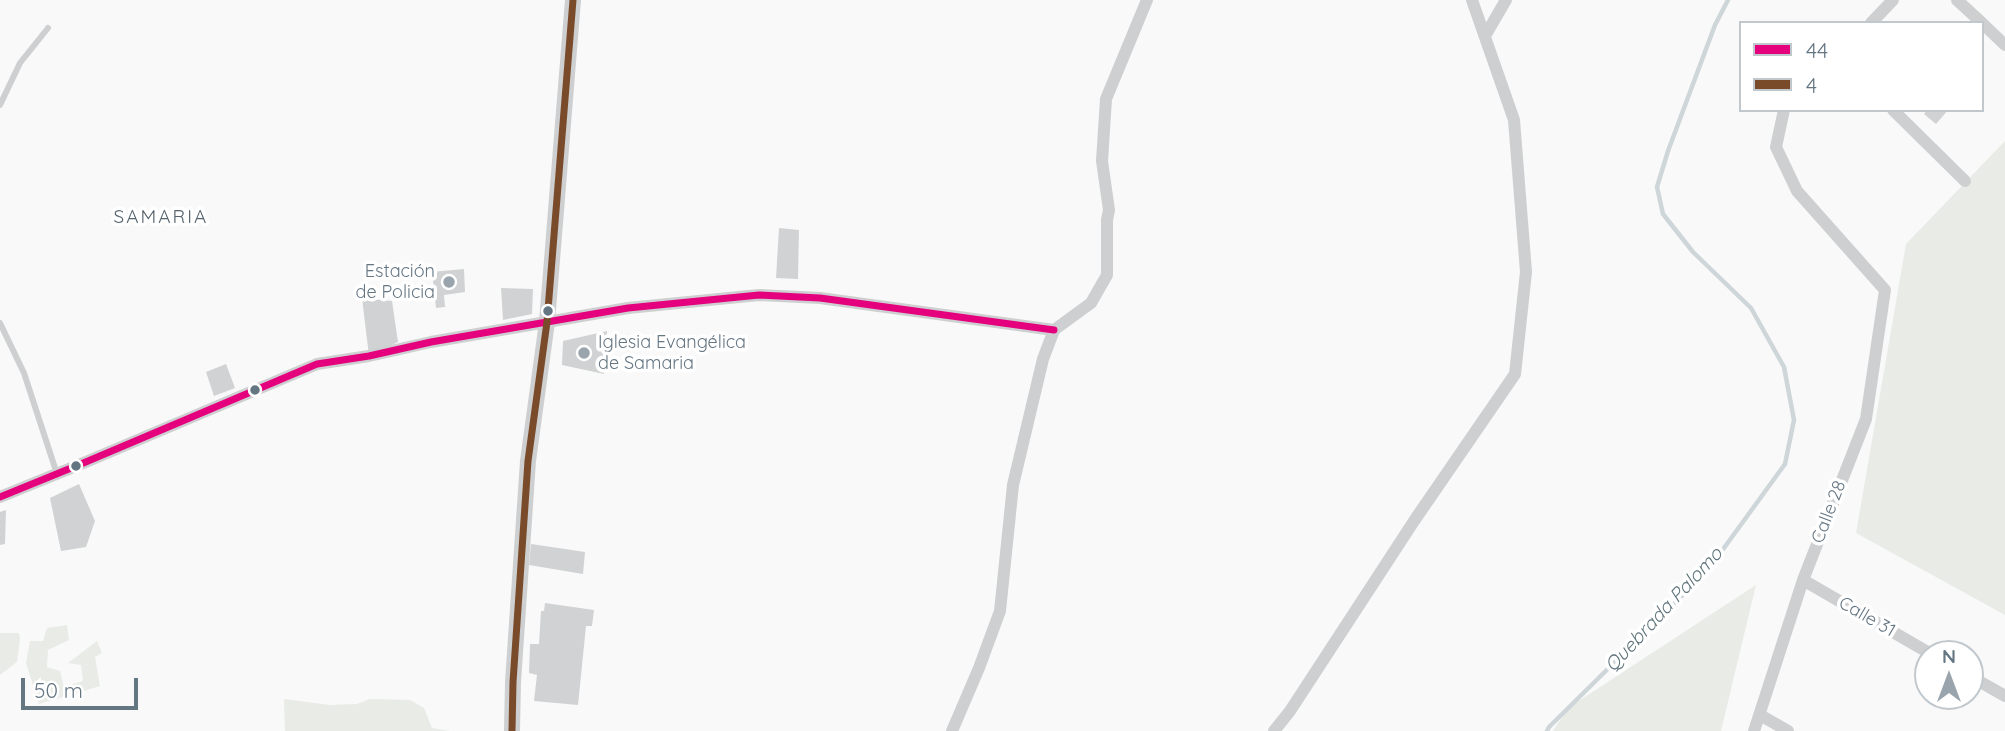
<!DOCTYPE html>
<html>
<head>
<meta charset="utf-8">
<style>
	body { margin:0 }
	#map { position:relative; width:2005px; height:731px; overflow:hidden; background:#f9f9f9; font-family:Quicksand,sans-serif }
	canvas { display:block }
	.legend { position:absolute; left:1739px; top:21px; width:245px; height:91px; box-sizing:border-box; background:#fff; border:2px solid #c1c8cd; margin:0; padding:9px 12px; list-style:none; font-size:21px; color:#657683 }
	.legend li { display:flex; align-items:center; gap:14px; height:35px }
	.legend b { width:35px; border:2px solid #c1c8cd }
	.north { position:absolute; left:1914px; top:640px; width:70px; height:70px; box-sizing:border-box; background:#fff; border:2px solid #c1c8cd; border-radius:50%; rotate:0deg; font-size:19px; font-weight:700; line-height:28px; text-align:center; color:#657683 }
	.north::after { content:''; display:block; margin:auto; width:24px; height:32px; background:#99a4ac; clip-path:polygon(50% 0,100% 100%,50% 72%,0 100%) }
	.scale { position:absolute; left:21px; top:678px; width:117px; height:32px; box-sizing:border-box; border:4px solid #657683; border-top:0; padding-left:9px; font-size:21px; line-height:24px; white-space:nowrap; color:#657683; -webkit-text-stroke:5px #fff; paint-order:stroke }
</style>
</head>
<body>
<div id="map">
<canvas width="2005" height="731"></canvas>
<ul class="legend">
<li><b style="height:9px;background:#e5007d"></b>44</li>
<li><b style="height:9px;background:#7a4b2a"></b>4</li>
</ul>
<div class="north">N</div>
<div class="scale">50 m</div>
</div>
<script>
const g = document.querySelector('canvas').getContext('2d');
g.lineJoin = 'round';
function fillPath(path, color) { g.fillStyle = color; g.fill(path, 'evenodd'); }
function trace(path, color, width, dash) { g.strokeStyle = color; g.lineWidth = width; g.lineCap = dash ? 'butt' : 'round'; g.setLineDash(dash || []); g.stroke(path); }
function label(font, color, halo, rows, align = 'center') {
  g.font = font + ' Quicksand,sans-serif'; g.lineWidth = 7; g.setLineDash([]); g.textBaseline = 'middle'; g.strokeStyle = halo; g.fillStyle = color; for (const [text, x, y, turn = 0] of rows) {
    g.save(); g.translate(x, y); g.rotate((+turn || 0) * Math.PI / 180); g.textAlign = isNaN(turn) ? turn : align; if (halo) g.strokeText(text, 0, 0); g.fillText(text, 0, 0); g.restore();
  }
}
const green = new Path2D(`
	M2005 141V615L1856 533 1906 244Z
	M1756 585 1721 731H1553L1568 708Z
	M67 625 69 640 48 650 47 667 60 671 66 696 39 704 26 663 30 641H43L47 628Z
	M0 633H19L20 639 17 662 0 675Z
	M97 641 102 653 95 657 100 686 74 694 70 685 83 681 81 665 68 663Z
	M284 699 330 705 357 704 370 699 410 700 424 708 432 728 450 731H285Z`);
const stream = new Path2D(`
	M1547 731 1549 727 1708 570 1785 464 1794 420 1784 367 1751 308 1693 252 1663 214 1657 187 1668 151 1715 25 1728 0`);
const building = new Path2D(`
	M1927 110H1948L1936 124 1924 114Z
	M779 228 799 230 798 279 776 278Z
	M464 269 465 292 444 295 445 307 436 308 432 272Z
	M501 288 533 289 532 314 503 320Z
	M362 298 392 301 398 342 369 356Z
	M607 331 604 374 562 365 563 341Z
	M226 364 235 388 214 396 206 372Z
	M79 484 95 521 86 547 61 551 50 498Z
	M6 510 5 544 0 545V512Z
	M531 544 585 552 583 574 529 565Z
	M545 603 594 610 592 626H586L578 705 534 701 537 675 529 673 530 644H539L541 611H544Z`);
const service = new Path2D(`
	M0 105 20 63 48 28
	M0 323 24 373 57 474`);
const minor = new Path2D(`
	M1957 0 1982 23
	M1871 23 1893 0
	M1982 23 2005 45
	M1485 36 1506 0
	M1893 110 1965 181
	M0 497 81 464 317 364 369 356 431 342 628 308 759 295 820 298 1054 330
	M1803 580 1931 654
	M1970 676 2005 696
	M1760 715 1788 731
	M952 731 979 668 1000 611 1013 485 1043 359 1054 330 1091 303 1107 275V220L1109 210 1102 161 1106 99 1147 0
	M1274 731 1290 711 1414 521 1515 374 1526 272 1514 120 1472 0
	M1754 731 1803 580 1866 419 1885 290 1797 191 1776 147 1784 110`);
const tertiary = new Path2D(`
	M512 731 513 682 528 461 547 322 573 0`);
const bus1 = new Path2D(`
	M0 497 81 464 317 364 369 356 431 342 628 308 759 295 820 298 1054 330`);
const bus2 = new Path2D(`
	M512 731 513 682 528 461 547 322 573 0`);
const markers = [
	[449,282,7,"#99a4ac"],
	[548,311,6,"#657683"],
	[584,353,7,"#99a4ac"],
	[255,390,6,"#657683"],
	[76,466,6,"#657683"]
];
const poiNames = [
	["Estación",435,272],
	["de Policia",435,293],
	["Iglesia Evangélica",598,343,"left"],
	["de Samaria",598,364,"left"]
];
const streetNames = [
	["Calle 28",1829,512,-69],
	["Calle 31",1867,617,30]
];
const neighbourhoodNames = [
	["SAMARIA",161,217]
];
const waterNames = [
	["Quebrada Palomo",1664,610,-47]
];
fillPath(green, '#e8ebe6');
trace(stream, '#ced6d9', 4.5);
fillPath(building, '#d0d2d3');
trace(service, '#cecfd0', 6);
trace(minor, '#cecfd0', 12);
trace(tertiary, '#cecfd0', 16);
trace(bus1, '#e5007d', 7);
trace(bus2, '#7a4b2a', 7);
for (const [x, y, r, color] of markers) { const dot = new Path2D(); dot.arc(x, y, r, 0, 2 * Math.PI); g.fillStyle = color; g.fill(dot); trace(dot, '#fff', 2.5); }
label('18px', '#657683', '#fff', poiNames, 'right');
label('18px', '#657683', '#fff', streetNames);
g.letterSpacing = '2px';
label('19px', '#57646e', '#fff', neighbourhoodNames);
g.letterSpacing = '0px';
label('italic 19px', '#60757c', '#fff', waterNames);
</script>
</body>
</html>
